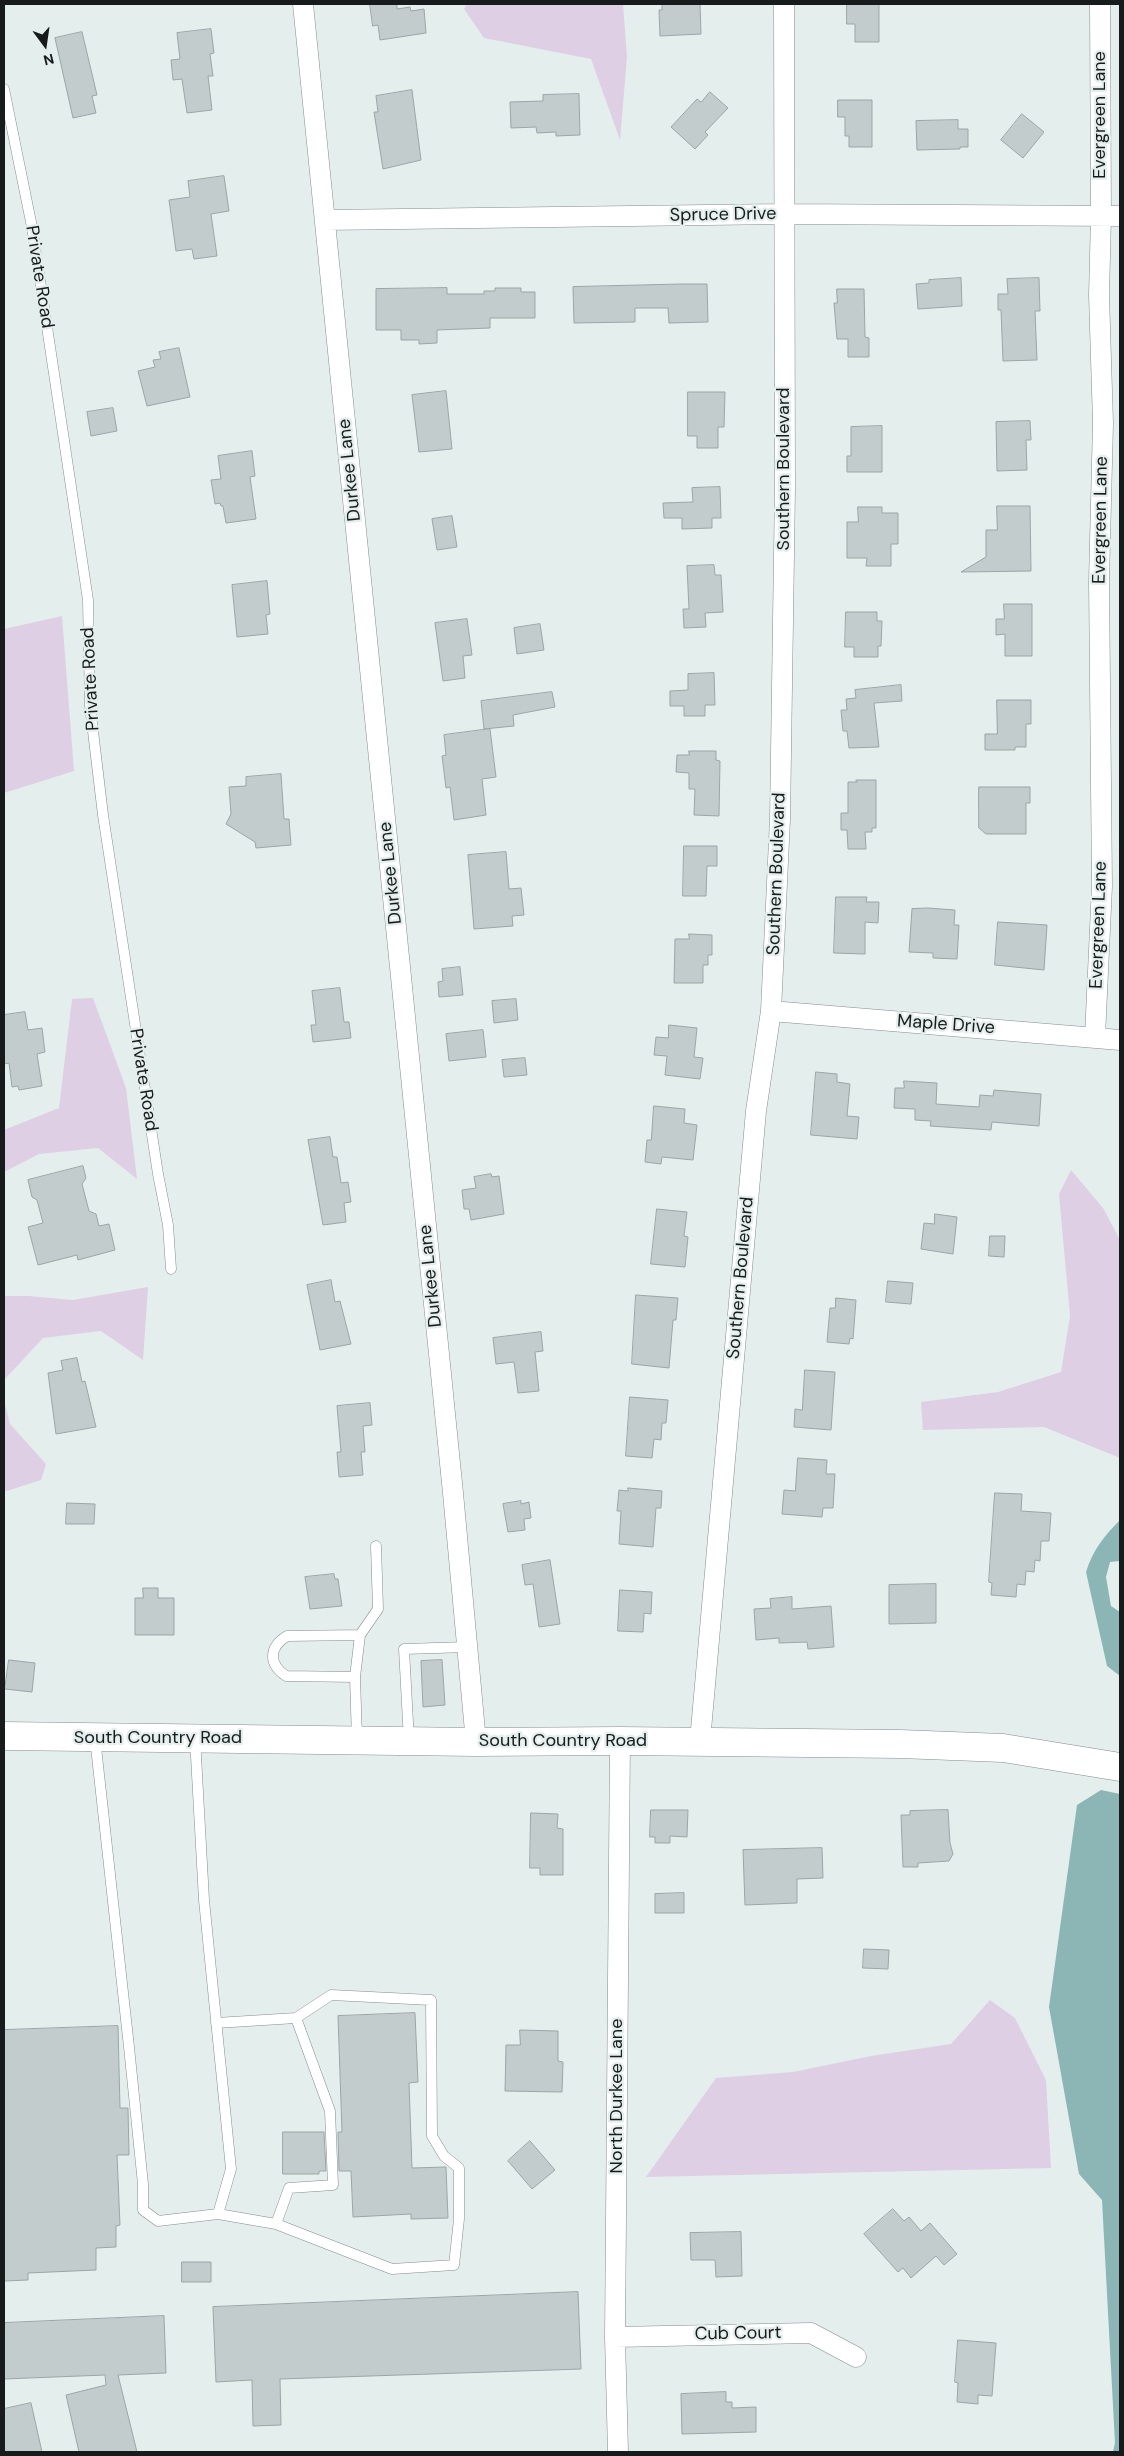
<!DOCTYPE html>
<html>
<head>
<meta charset="utf-8">
<style>
	body { margin:0 }
	#map { position:relative; width:1124px; height:2456px; overflow:hidden; background:#e4eeed; font-family:"DM Sans",sans-serif }
	canvas { display:block }
	.frame { position:absolute; inset:0; border:5px solid #181b1b; pointer-events:none }
	.north { position:absolute; left:20px; top:20px; width:50px; height:50px; -webkit-text-stroke:4px #e4eeed; paint-order:stroke; rotate:166deg; font-size:14px; font-weight:700; line-height:20px; text-align:center; color:#181b1b }
	.north::after { content:''; display:block; margin:auto; width:18px; height:22px; background:#181b1b; clip-path:polygon(50% 0,100% 100%,50% 72%,0 100%) }
</style>
</head>
<body>
<div id="map">
<canvas width="1124" height="2456"></canvas>
<div class="frame"></div>
<div class="north">N</div>
</div>
<script>
const g = document.querySelector('canvas').getContext('2d');
g.lineJoin = 'round';
function fillPath(path, color) { g.fillStyle = color; g.fill(path, 'evenodd'); }
function trace(path, color, width, dash) { g.strokeStyle = color; g.lineWidth = width; g.lineCap = dash ? 'butt' : 'round'; g.setLineDash(dash || []); g.stroke(path); }
function label(font, color, halo, rows, align = 'center') {
  g.font = font + ' "DM Sans",sans-serif'; g.lineWidth = 4.5; g.setLineDash([]); g.textBaseline = 'middle'; g.strokeStyle = halo; g.fillStyle = color; for (const [text, x, y, turn = 0] of rows) {
    g.save(); g.translate(x, y); g.rotate((+turn || 0) * Math.PI / 180); g.textAlign = isNaN(turn) ? turn : align; if (halo) g.strokeText(text, 0, 0); g.fillText(text, 0, 0); g.restore();
  }
}
const green = new Path2D(`
	M467 4H623L627 57 620 140 591 59 484 38 464 9Z
	M62 616 74 771 4 793V629Z
	M93 998 126 1088 137 1179 98 1148 39 1154 4 1172V1130L59 1108 72 999Z
	M1071 1170 1103 1208 1120 1240V1458L1044 1427 923 1430 921 1402 998 1392 1061 1372 1070 1316 1059 1194Z
	M148 1287 143 1360 101 1331 43 1338 4 1380V1296H28L73 1300Z
	M4 1400 10 1424 46 1464 41 1480 7 1491 4 1490Z
	M990 2000 1015 2018 1046 2080 1051 2168 646 2177 716 2078 793 2072 871 2056 951 2044Z`);
const water = new Path2D(`
	M1120 1520V1561L1110 1562 1106 1577 1111 1606 1120 1612V1676L1107 1666 1086 1572C1093 1550 1104 1536 1120 1520Z
	M1101 1790 1120 1794V2452H1113L1115 2443 1102 2200 1079 2174 1049 2007 1077 1805Z`);
const building = new Path2D(`
	M370 4H397V9L410 7 411 11 424 9 426 33 380 40 378 25 373 26Z
	M672 4H700L701 34 660 36 659 10H662V5Z
	M847 4H879V42H855V24H847Z
	M211 29 214 53 210 54 213 76H208L212 110 187 113 182 79 173 80 171 60 180 59 177 33Z
	M82 32 97 95 92 96 96 113 73 118 55 38Z
	M412 90 421 160 383 169 374 112H378L376 96Z
	M710 92 728 108 705 132 708 135 695 149 671 127 697 99 701 102Z
	M579 94 580 135 556 136V132L537 133 536 127 511 128 510 102 543 101V95Z
	M838 100H872V147H849V136H845V117H838Z
	M1022 114 1044 132 1023 158 1001 140Z
	M958 120V129H968V147H960V149L917 150 916 121Z
	M224 176 229 211 211 214 217 256 194 259 192 249 176 251 169 200 190 197 188 181Z
	M961 278 962 306 918 309 916 284 929 283V280Z
	M1039 278 1040 311H1035L1037 360 1003 361 1001 310H998V294H1008L1007 279Z
	M682 284H707L708 322 669 323 668 308H635V322L574 323 573 287Z
	M447 288V294H484V291H495V288H521V292H535V318H490V328L437 330V343L419 344V340H401V330H376V289Z
	M837 289H864L865 337 869 338V357H848V339H837L834 303H837Z
	M179 348 190 397 147 406 138 371 155 367 153 360 161 359 159 352Z
	M446 391 452 449 419 452 412 395Z
	M688 392H725L724 427H718V448H697V436H688Z
	M113 408 117 431 91 436 87 412Z
	M1030 421 1031 440H1026L1027 470 997 471 996 422Z
	M882 426V472H847V456H851V427Z
	M252 451 255 476 250 477 256 519 226 523 223 506H221L220 503 215 504 211 480 221 479 218 456Z
	M720 487 721 518H712V528L682 529V518H664L663 503 693 502 692 488Z
	M997 506H1030L1031 571 961 572 986 557V530H997Z
	M858 507H882V513H898V544H891V566H866L867 558H847V522H858Z
	M452 516 457 547 437 550 432 519Z
	M714 565 715 575H721L723 612 705 613 706 627 684 628 683 609H689L687 566Z
	M267 581 270 614 266 615 268 634 237 637 232 585Z
	M1004 604H1032V656H1005V634L996 635V619H1004Z
	M846 612H877V621H882L881 646H878V657H854V647H845Z
	M467 619 472 655 463 656 465 678 443 681 435 623Z
	M540 624 544 650 517 654 514 628Z
	M714 673 715 705H705V716H684V706H670V691L688 690V674Z
	M901 685 902 701 874 703 879 747 849 748 847 731H843L841 710H847L846 699 856 698 855 690Z
	M552 692 555 707 513 715 514 726 484 729 481 701Z
	M997 700H1031V724H1026V747H1015V750H985V734H997Z
	M490 729 496 777 482 779 486 815 454 820 450 787 446 788 442 756 446 755 444 735Z
	M689 751H716V760L720 761 719 816 694 815 695 789H689V773L676 772 677 755H689Z
	M281 774 284 819H289L291 845 256 848 255 842 226 824 231 814 229 787 246 786V777Z
	M856 780H876V828H872V832H865L866 849H848L847 830H841V813H848V782H857Z
	M979 787H1030V803H1026V834H986L979 828Z
	M684 846H717V866H707L706 896H683Z
	M506 852 509 889 521 888 524 915 512 916 513 926 474 929 468 855Z
	M836 897H867L866 902H879L878 923 865 922V954L834 953Z
	M928 908 955 910 954 925H959L957 959 933 958V953L909 952 912 909Z
	M998 922 1047 925 1044 970 995 965Z
	M689 934 712 935V955H708V965H703V983H674L675 939H689Z
	M460 967 463 995 439 997 438 982 443 981 442 969Z
	M340 988 344 1022H349L351 1038 313 1042 311 1025H316L312 991Z
	M516 999 518 1020 494 1023 492 1001Z
	M25 1012 28 1030 42 1028 45 1052 37 1054 42 1086 19 1090 18 1086 12 1087 9 1063 4 1064V1015Z
	M669 1025 697 1028 694 1057 703 1058 700 1079 665 1075 667 1056 654 1055 656 1037 668 1038Z
	M483 1030 486 1057 449 1061 446 1034Z
	M525 1058 527 1075 504 1077 502 1060Z
	M816 1072 837 1074V1082L850 1084 847 1116 859 1117 857 1139 811 1135Z
	M904 1081 937 1083 936 1104 979 1107 980 1095 993 1096 994 1090 1041 1094 1039 1126 992 1122 991 1130 930 1126 931 1121 915 1120V1109L894 1108 895 1088H904Z
	M654 1106 685 1109 684 1123 697 1125 693 1160 662 1157 661 1164 645 1162 647 1140H651Z
	M330 1137 333 1157H337L341 1183 348 1182 351 1202 344 1203 346 1222 323 1225 308 1140Z
	M83 1166 86 1178 82 1184 89 1211 96 1214 99 1226 109 1224 115 1250 78 1260 77 1255 38 1265 28 1227 43 1223 37 1200 32 1197 28 1180Z
	M491 1174 492 1177 499 1176 504 1214 471 1220 469 1209H464L462 1190 476 1188 474 1177Z
	M657 1209 687 1212 684 1236 688 1237 685 1267 651 1264Z
	M935 1214 957 1217 953 1254 921 1249 924 1223 934 1224Z
	M990 1236H1005L1004 1257 989 1256Z
	M331 1280 335 1302 340 1301 351 1344 320 1350 307 1285Z
	M888 1281 913 1283 911 1304 886 1302Z
	M636 1295 678 1298 676 1320H673L669 1368 632 1364Z
	M836 1298 856 1300 853 1339 850 1338 849 1344 827 1342 830 1308H835Z
	M541 1332 543 1351 535 1352 539 1391 518 1393 514 1362 496 1364 493 1338Z
	M77 1358 82 1382 85 1381 96 1427 56 1434 48 1373 63 1370 61 1361Z
	M805 1370 835 1372 831 1430 794 1427 795 1409 802 1410Z
	M630 1397 668 1400 666 1423H662L661 1440 654 1439 652 1458 626 1456Z
	M370 1403 372 1425 363 1426 365 1452H361L363 1475 339 1477 337 1452H341L337 1406Z
	M798 1458 827 1460 826 1474H835L833 1508H823L822 1517 782 1514 784 1490 795 1491Z
	M628 1488 662 1491 661 1508H656L653 1547 619 1544 621 1511H617L619 1490 628 1491Z
	M995 1493 1022 1494 1021 1511 1051 1513 1049 1541H1041L1040 1561 1035 1560 1034 1572 1026 1571 1025 1585 1017 1584 1016 1597 991 1595 992 1583 989 1582Z
	M521 1501V1504L529 1502 531 1518 524 1519 525 1530 508 1532 503 1504Z
	M67 1503 95 1504 94 1524H66Z
	M550 1560 560 1624 539 1627 533 1584 525 1585 522 1565Z
	M334 1574 335 1579H338L342 1606 310 1609 305 1577Z
	M936 1584V1623L889 1624V1585Z
	M143 1588H158V1598H174V1635H135V1598H143Z
	M620 1590 652 1592 651 1614 644 1613 643 1632 618 1631Z
	M792 1597V1609L831 1606 834 1647 808 1649 807 1642 779 1643V1638L756 1640 754 1609 771 1608 770 1599Z
	M9 1660 35 1663 32 1692 5 1689Z
	M442 1660 445 1705 423 1707 421 1661Z
	M651 1810H688L687 1837 670 1836V1843H655V1837H650Z
	M948 1810 950 1843 953 1854 949 1861 918 1863V1867H903L901 1815H910V1811Z
	M531 1813 558 1814 557 1828 563 1829V1875H540V1868H530Z
	M822 1848 823 1878 797 1879V1903L745 1905 743 1850Z
	M684 1893V1913H655V1894Z
	M864 1949 889 1950 888 1969 863 1968Z
	M415 2013 418 2082 409 2083 412 2168 446 2167 448 2218 411 2219V2214L353 2217 351 2171H339L338 2132H342L338 2016Z
	M118 2026 120 2108H128L129 2155H117L120 2225 116 2226V2247L96 2248V2270L28 2273V2280L4 2281V2030Z
	M520 2030 558 2031V2061L563 2062 562 2092 505 2091 506 2045H520Z
	M283 2132H324L326 2171H319V2174H283Z
	M530 2141 555 2170 532 2189 508 2161Z
	M893 2209 904 2221 909 2217 921 2231 930 2223 957 2254 944 2265 936 2256 911 2278 903 2268 898 2272 864 2234Z
	M741 2232 742 2276 716 2277 715 2260H691L690 2233Z
	M182 2262H211V2282H182Z
	M578 2292 581 2369 280 2379 281 2425 253 2426 252 2380 216 2382 213 2307Z
	M164 2316 166 2373 118 2375 137 2452H79L66 2395 106 2385 105 2375 4 2379V2323Z
	M958 2340 996 2343 992 2396 978 2395V2404L957 2402 958 2383 955 2382Z
	M726 2392V2402H732V2408L756 2407V2432L682 2434 681 2394Z
	M31 2403 42 2452H4V2409Z`);
const service = new Path2D(`
	M4 89 32 227 88 600 90 706 103 815 158 1174 168 1225 171 1269
	M355 1677 286 1676C268 1664 269 1647 287 1636L360 1635
	M95 1738 129 2047 143 2184V2210L158 2221 218 2214 231 2169 204 1900 195 1738
	M357 1739 355 1677 360 1635 378 1609 376 1546
	M409 1741 404 1649 468 1647
	M216 2023 296 2018 331 1995 431 2000 432 2136 444 2156 459 2168V2219L454 2265 392 2269 276 2224 218 2214
	M276 2224 289 2188 333 2185 330 2111 296 2018`);
const minor = new Path2D(`
	M303 4 453 1493 476 1742
	M325 220 783 214 1120 216
	M771 1011 1120 1040
	M1095 1036 1102 886 1099 581 1103 423 1099 295 1101 217 1100 4
	M700 1741 756 1111 771 1011 780 819 785 488 784 4
	M615 2337 811 2333 856 2357
	M618 2452 615 2337 620 1741`);
const secondary = new Path2D(`
	M4 1736 476 1742 620 1741 900 1744 1003 1748 1120 1767`);
const streetNames = [
	["Evergreen Lane",1100,115,-90],
	["Spruce Drive",723,215,-1],
	["Private Road",39,277,81],
	["Southern Boulevard",784,469,-90],
	["Durkee Lane",350,470,-96],
	["Evergreen Lane",1101,520,-89],
	["Private Road",91,679,-93],
	["Durkee Lane",391,873,-96],
	["Southern Boulevard",777,874,-88],
	["Evergreen Lane",1099,925,-88],
	["Maple Drive",946,1025,4],
	["Private Road",143,1080,81],
	["Durkee Lane",431,1276,-96],
	["Southern Boulevard",741,1278,-85],
	["South Country Road",158,1738],
	["South Country Road",563,1741],
	["North Durkee Lane",617,2096,-90],
	["Cub Court",738,2334,-1]
];
fillPath(green, '#dfcfe4');
fillPath(water, '#8cb5b5');
fillPath(building, '#c3cccc');
trace(building, '#9ca5a5', 1);
trace(service, '#848d8d', 11);
trace(minor, '#848d8d', 21);
trace(secondary, '#848d8d', 29);
trace(service, '#fff', 10);
trace(minor, '#fff', 20);
trace(secondary, '#fff', 28);
label('18px', '#181b1b', '#e4eeed', streetNames);
</script>
</body>
</html>
